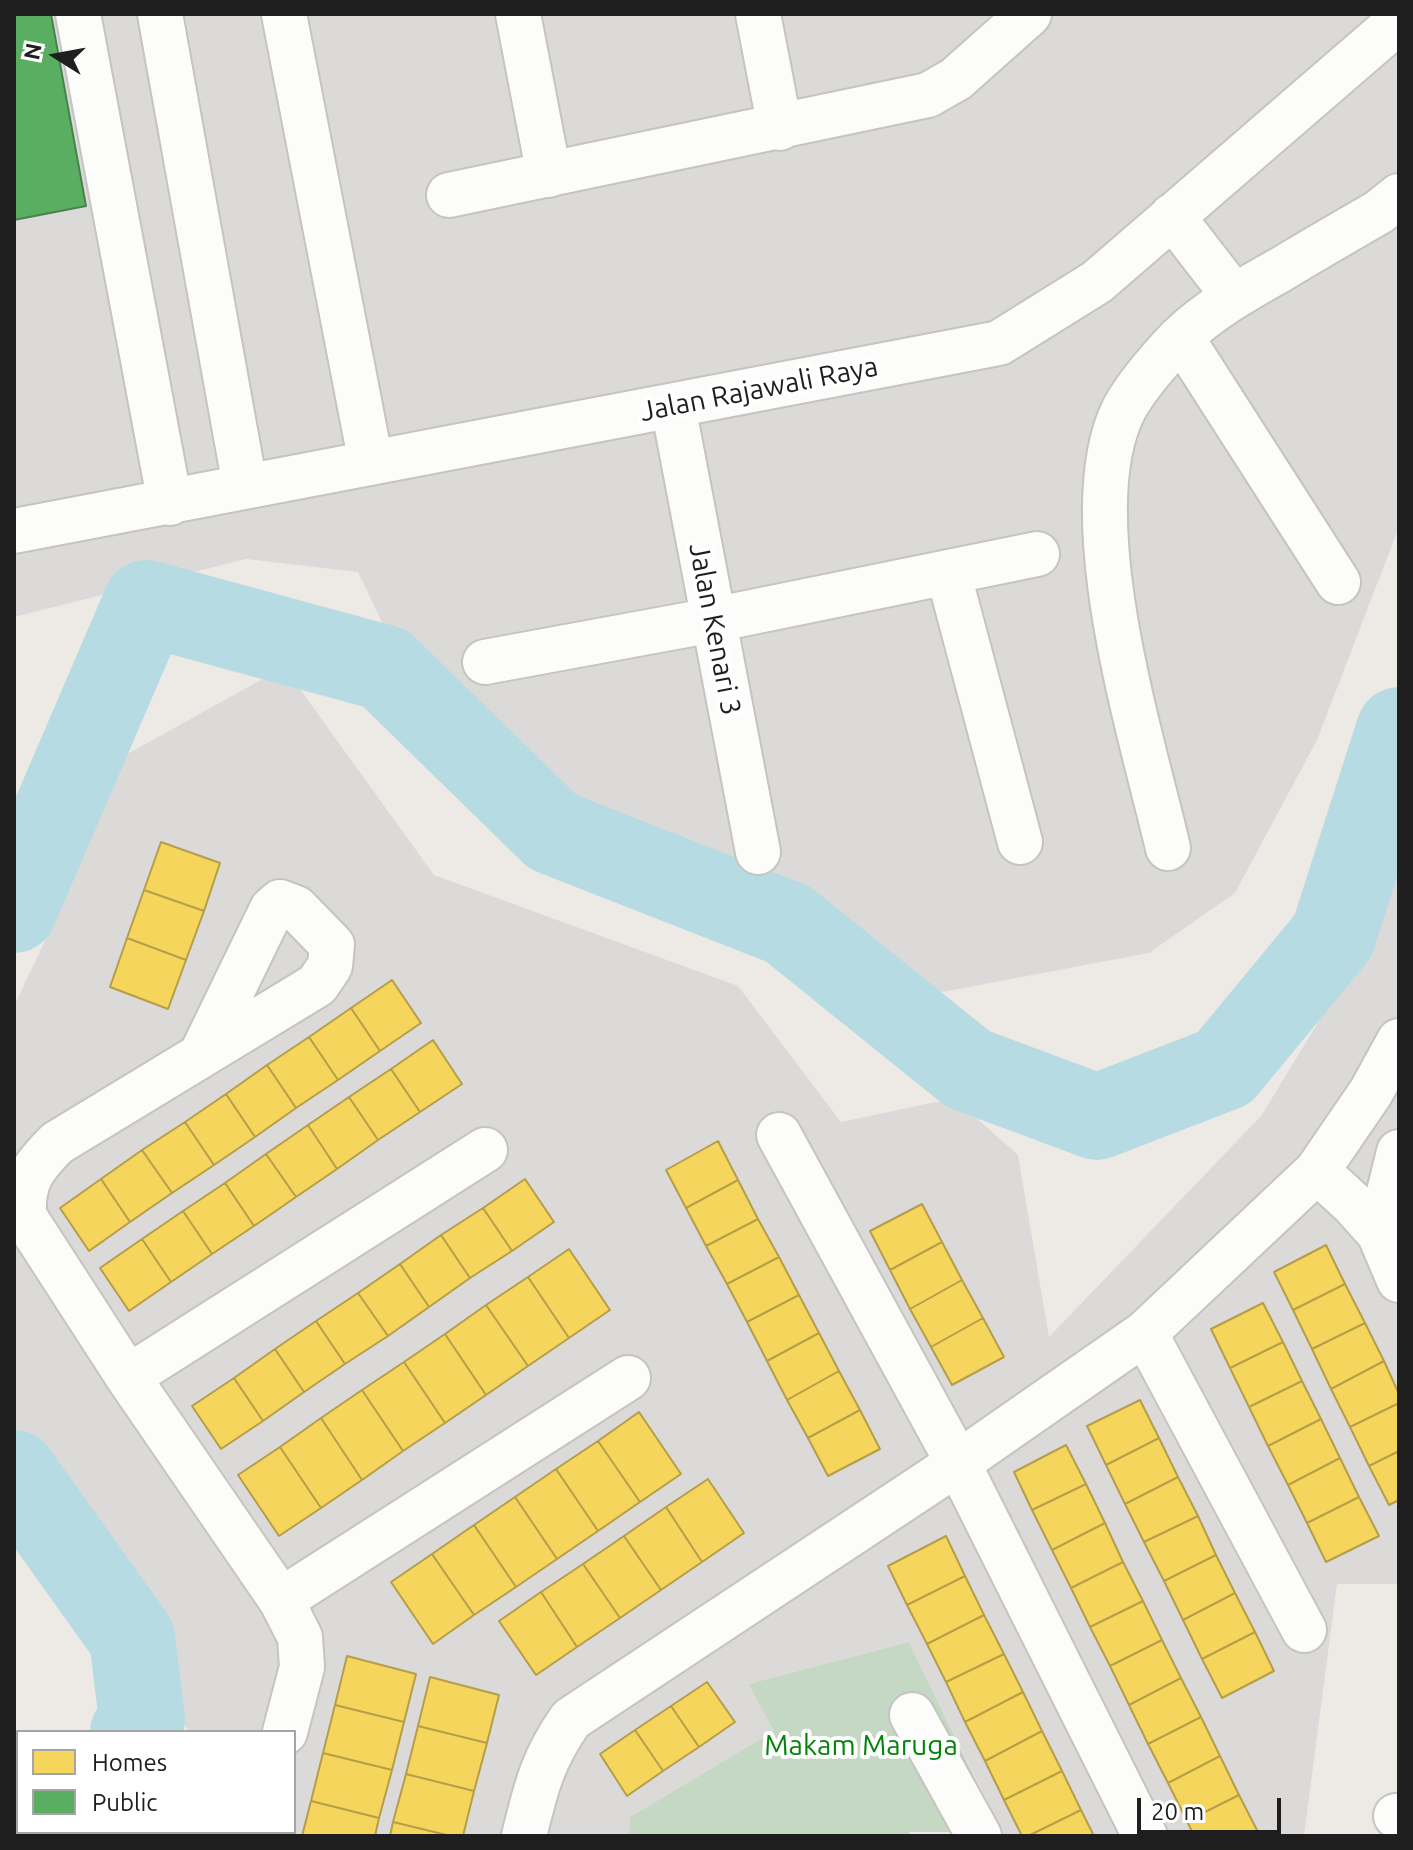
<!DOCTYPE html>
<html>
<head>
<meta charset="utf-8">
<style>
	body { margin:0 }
	#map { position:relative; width:1413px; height:1850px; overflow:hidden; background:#edeae6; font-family:Ubuntu,sans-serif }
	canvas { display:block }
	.frame { position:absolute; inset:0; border:16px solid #1e1e1e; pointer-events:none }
	.legend { position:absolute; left:16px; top:1730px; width:280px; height:104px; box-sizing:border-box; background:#fff; border:2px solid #a5a5a5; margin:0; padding:10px 14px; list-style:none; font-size:24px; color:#1e1e1e }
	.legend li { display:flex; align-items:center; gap:16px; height:40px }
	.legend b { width:40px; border:2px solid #a5a5a5 }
	.north { position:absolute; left:16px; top:16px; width:80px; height:80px; -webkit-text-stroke:6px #fff; paint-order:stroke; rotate:281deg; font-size:22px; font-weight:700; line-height:32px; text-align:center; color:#1e1e1e }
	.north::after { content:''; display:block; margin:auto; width:28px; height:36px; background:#1e1e1e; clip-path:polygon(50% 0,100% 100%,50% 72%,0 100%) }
	.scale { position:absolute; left:1137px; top:1798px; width:144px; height:36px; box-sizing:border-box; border:4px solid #1e1e1e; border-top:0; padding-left:10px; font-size:24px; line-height:28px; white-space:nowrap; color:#1e1e1e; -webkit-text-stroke:6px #fff; paint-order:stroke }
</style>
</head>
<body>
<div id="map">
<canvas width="1413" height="1850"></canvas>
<div class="frame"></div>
<ul class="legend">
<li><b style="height:22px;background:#f6d55c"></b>Homes</li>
<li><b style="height:22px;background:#5aae61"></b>Public</li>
</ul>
<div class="north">N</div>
<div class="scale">20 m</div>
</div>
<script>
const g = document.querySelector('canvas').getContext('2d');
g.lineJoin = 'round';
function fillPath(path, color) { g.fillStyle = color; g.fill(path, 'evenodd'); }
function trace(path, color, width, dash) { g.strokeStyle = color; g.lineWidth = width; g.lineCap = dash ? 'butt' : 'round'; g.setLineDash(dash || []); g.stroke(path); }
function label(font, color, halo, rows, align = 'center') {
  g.font = font + ' Ubuntu,sans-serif'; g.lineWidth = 8; g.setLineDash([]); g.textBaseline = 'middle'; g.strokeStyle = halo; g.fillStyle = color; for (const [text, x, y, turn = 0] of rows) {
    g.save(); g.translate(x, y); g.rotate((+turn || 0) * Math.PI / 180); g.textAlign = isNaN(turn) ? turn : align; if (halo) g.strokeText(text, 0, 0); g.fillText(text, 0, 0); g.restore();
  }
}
const residential = new Path2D(`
	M14 14H1399V527L1317 740 1235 893 1149 953 937 993 872 971 791 894 571 821 470 757 398 656 358 572 246 559 14 617Z
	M284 667 434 875 738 986 841 1122 954 1098 1018 1155 1049 1337 1261 1116 1375 929 1399 864V1584H1337L1304 1836H1004L909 1642 748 1684 774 1731 630 1817 629 1836H140L142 1832H294V1732H189L14 1443V1006L72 884 104 767Z`);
const cemetery = new Path2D(`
	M909 1642 989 1807 949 1832H910L909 1836H629L630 1817 774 1731 748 1684Z`);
const homes = new Path2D(`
	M161 842 220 863 204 911 144 890Z
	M144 890 204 911 186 960 127 938Z
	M127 938 186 960 168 1009 110 987Z
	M392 980 421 1023 380 1051 351 1008Z
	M351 1008 380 1051 338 1080 309 1037Z
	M309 1037 338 1080 296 1108 267 1065Z
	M433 1040 462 1084 420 1112 391 1069Z
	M267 1065 296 1108 255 1137 226 1094Z
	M391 1069 420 1112 378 1140 349 1097Z
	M226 1094 255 1137 214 1165 185 1122Z
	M349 1097 378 1140 337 1169 308 1125Z
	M185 1122 214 1165 172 1193 142 1150Z
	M308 1125 337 1169 296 1197 266 1154Z
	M718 1141 738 1180 686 1208 666 1170Z
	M142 1150 172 1193 130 1222 101 1179Z
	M266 1154 296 1197 254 1226 225 1183Z
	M101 1179 130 1222 89 1251 60 1208Z
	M525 1179 554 1222 512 1251 483 1208Z
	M738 1180 758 1219 706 1246 686 1208Z
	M225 1183 254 1226 212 1254 183 1211Z
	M922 1204 942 1242 890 1270 870 1231Z
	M483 1208 512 1251 470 1278 441 1235Z
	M183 1211 212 1254 171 1282 142 1239Z
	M758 1219 779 1257 727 1284 706 1246Z
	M441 1235 470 1278 429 1307 400 1264Z
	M142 1239 171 1282 129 1311 100 1268Z
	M942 1242 962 1280 910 1309 890 1270Z
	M1326 1245 1345 1284 1293 1310 1274 1272Z
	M569 1249 610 1310 569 1338 528 1277Z
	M779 1257 799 1295 747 1322 727 1284Z
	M400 1264 429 1307 388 1336 358 1293Z
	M528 1277 569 1338 528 1366 486 1305Z
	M962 1280 983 1318 931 1347 910 1309Z
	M1345 1284 1365 1323 1312 1349 1293 1310Z
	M358 1293 388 1336 345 1364 316 1321Z
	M799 1295 819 1333 767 1361 747 1322Z
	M1263 1303 1283 1342 1230 1368 1211 1329Z
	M486 1305 528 1366 486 1395 445 1334Z
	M983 1318 1004 1357 952 1385 931 1347Z
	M316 1321 345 1364 304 1392 275 1349Z
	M1365 1323 1384 1361 1331 1389 1312 1349Z
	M819 1333 839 1371 787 1400 767 1361Z
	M445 1334 486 1395 445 1423 404 1362Z
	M1283 1342 1302 1381 1249 1407 1230 1368Z
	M275 1349 304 1392 263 1421 234 1378Z
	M1384 1361 1399 1394V1403L1350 1427 1331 1389Z
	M404 1362 445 1423 403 1451 362 1390Z
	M839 1371 860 1410 808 1438 787 1400Z
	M234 1378 263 1421 221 1449 192 1406Z
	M1302 1381 1321 1419 1268 1446 1249 1407Z
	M362 1390 403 1451 362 1480 321 1418Z
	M1140 1400 1159 1438 1106 1465 1087 1426Z
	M1399 1403V1451L1369 1466 1350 1427Z
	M860 1410 880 1449 828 1476 808 1438Z
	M639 1412 681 1474 640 1502 598 1441Z
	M321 1418 362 1480 321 1508 280 1447Z
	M1321 1419 1340 1458 1288 1485 1268 1446Z
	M1159 1438 1178 1477 1125 1504 1106 1465Z
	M598 1441 640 1502 598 1531 556 1469Z
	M1066 1445 1086 1484 1032 1510 1014 1472Z
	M280 1447 321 1508 279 1536 238 1475Z
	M1399 1451V1500L1389 1505 1369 1466Z
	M1340 1458 1359 1497 1307 1523 1288 1485Z
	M556 1469 598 1531 557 1559 515 1497Z
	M1178 1477 1198 1516 1144 1542 1125 1504Z
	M708 1479 744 1533 702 1562 666 1507Z
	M1086 1484 1105 1523 1052 1550 1032 1510Z
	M515 1497 557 1559 516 1587 474 1525Z
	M1359 1497 1379 1536 1326 1562 1307 1523Z
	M666 1507 702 1562 661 1590 624 1536Z
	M1198 1516 1216 1555 1164 1581 1144 1542Z
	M1105 1523 1123 1562 1071 1588 1052 1550Z
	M474 1525 516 1587 474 1615 432 1554Z
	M624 1536 661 1590 620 1618 583 1564Z
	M946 1536 965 1576 907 1605 888 1566Z
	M432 1554 474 1615 433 1644 391 1582Z
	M1216 1555 1235 1593 1183 1620 1164 1581Z
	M1123 1562 1143 1601 1090 1627 1071 1588Z
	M583 1564 620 1618 577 1647 541 1592Z
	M965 1576 984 1615 927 1644 907 1605Z
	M541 1592 577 1647 536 1675 499 1621Z
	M1235 1593 1255 1632 1202 1659 1183 1620Z
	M1143 1601 1162 1640 1110 1666 1090 1627Z
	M984 1615 1004 1654 946 1682 927 1644Z
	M1255 1632 1274 1671 1222 1698 1202 1659Z
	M1162 1640 1181 1678 1129 1705 1110 1666Z
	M1004 1654 1023 1692 965 1722 946 1682Z
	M347 1656 416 1674 404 1722 335 1705Z
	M430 1677 499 1695 487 1743 418 1726Z
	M1181 1678 1201 1717 1148 1744 1129 1705Z
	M707 1682 735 1722 699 1747 671 1706Z
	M1023 1692 1042 1731 985 1761 965 1722Z
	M335 1705 404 1722 392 1770 323 1753Z
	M671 1706 699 1747 663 1771 635 1730Z
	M1201 1717 1220 1756 1168 1783 1148 1744Z
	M418 1726 487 1743 474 1791 406 1774Z
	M635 1730 663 1771 627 1796 600 1754Z
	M1042 1731 1062 1771 1004 1800 985 1761Z
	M323 1753 392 1770 379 1818 311 1801Z
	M1220 1756 1239 1795 1187 1821 1168 1783Z
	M1062 1771 1081 1810 1028 1836H1022L1004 1800Z
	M406 1774 474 1791 463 1836H451L393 1822Z
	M1239 1795 1259 1834 1254 1836H1194L1187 1821Z
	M311 1801 379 1818 375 1836H302Z
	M1081 1810 1094 1836H1028Z
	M393 1822 451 1836H390Z`);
const public = new Path2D(`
	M14 14H51L86 206 14 220Z`);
const river = new Path2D(`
	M14 910 146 603 385 668 553 832 788 924 968 1069 1097 1117 1224 1068 1333 936 1399 730
	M14 1473 132 1638 142 1719 133 1732
	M64 1836 67 1832`);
const minor = new Path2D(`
	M78 14 170 503
	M160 14 245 486
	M284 14 371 463
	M518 14 549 175
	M758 14 780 128
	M449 195 928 95 956 79 1029 14
	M1172 216 1234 296
	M1181 337 1338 582
	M673 406 758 852
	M14 531 999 343 1097 282 1399 21
	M948 572 1020 842
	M485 662 713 620 1037 554
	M1168 848C1142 737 1071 514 1124 409 1137 385 1161 358 1180 338 1209 310 1246 289 1280 270 1313 250 1346 231 1379 212L1399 196
	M202 1053 272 909 280 902 296 908 332 945 330 966 317 985 57 1143C33 1167 22 1181 24 1216L128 1377 281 1600 300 1637 302 1667 285 1732
	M779 1135 958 1463 1145 1836
	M1317 1171 1353 1204 1379 1233 1399 1280
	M1379 1233 1399 1152
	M1145 1333 1304 1630
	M128 1377 485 1150
	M281 1600 628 1378
	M912 1715 979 1836
	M1396 1816 1399 1817
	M260 1836 261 1832
	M524 1836C536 1788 542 1760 571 1719L958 1463 1145 1333 1317 1171 1371 1092 1399 1041`);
const streetNames = [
	["Jalan Rajawali Raya",759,389,-11],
	["Jalan Kenari 3",715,629,79]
];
const parkNames = [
	["Makam Maruga",861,1746]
];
fillPath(residential, '#dcdad8');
fillPath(cemetery, '#c4d8c3');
fillPath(homes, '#f6d55c');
trace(homes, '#b59e49', 2);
fillPath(public, '#5aae61');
trace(public, '#48834d', 2);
trace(river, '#b7dbe2', 86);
trace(minor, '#c5c4c2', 48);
trace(minor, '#fcfcfb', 44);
label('28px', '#1e1e1e', '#fff', streetNames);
label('28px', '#048409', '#fff', parkNames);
</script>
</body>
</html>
